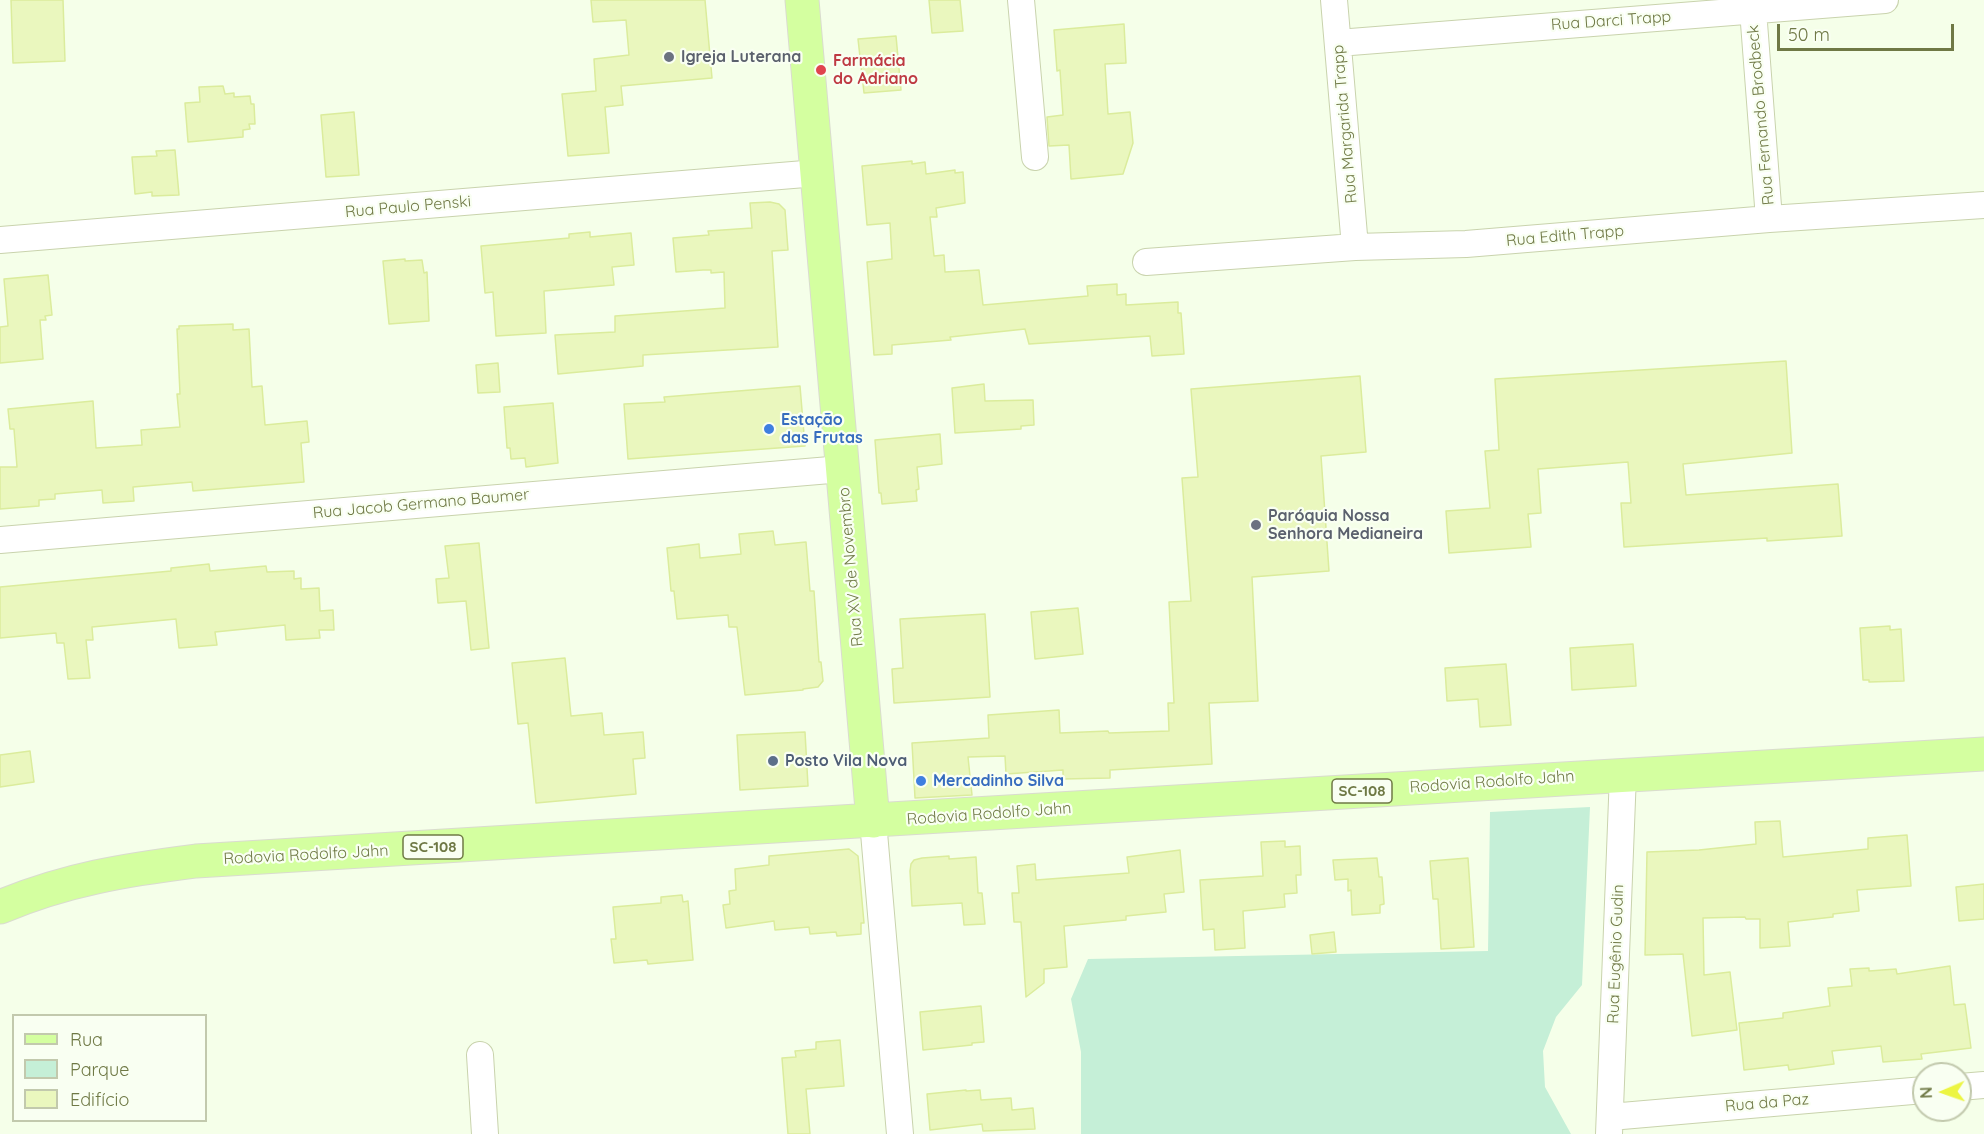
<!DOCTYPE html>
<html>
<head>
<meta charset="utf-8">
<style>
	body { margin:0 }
	#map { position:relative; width:1984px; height:1134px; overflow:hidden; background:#f5ffe9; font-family:Quicksand,sans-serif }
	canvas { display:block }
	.legend { position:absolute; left:12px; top:1014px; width:195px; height:108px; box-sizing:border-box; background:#f9fff2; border:2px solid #c2c9ad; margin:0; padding:8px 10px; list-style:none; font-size:18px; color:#6f7945 }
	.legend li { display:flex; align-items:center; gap:12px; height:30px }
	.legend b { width:30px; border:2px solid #c2c9ad }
	.north { position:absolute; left:1912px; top:1062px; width:60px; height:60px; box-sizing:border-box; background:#f9fff2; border:2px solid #c2c9ad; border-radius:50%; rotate:268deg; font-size:16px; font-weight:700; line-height:24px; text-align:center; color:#6f7945 }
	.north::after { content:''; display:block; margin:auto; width:21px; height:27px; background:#ecf542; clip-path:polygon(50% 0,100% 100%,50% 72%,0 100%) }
	.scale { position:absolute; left:1777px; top:24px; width:177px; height:27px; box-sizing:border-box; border:3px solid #6f7945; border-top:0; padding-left:8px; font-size:18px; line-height:21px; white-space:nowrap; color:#6f7945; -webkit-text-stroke:4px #f9fff2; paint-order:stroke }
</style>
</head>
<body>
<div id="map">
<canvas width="1984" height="1134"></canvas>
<ul class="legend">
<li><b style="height:8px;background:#d4ffa0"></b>Rua</li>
<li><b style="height:16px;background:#c5efd7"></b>Parque</li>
<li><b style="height:16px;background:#eaf7be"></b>Edifício</li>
</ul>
<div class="north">N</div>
<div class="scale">50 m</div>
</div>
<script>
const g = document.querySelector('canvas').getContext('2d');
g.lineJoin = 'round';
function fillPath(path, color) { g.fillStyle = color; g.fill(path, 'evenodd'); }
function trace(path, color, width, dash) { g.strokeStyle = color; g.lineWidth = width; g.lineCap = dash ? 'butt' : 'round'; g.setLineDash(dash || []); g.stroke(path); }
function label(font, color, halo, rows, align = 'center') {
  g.font = font + ' Quicksand,sans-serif'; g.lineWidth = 4.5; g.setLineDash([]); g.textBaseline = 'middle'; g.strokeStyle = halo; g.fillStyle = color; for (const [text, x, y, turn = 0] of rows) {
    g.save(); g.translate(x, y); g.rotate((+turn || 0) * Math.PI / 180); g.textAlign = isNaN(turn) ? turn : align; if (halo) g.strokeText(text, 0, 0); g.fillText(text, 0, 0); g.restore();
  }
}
const green = new Path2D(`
	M1590 807 1582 985 1556 1017 1543 1051 1545 1087 1571 1134H1081V1052L1071 999 1088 959 1488 951 1490 812Z`);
const building = new Path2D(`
	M11 0H63L65 61 13 63Z
	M591 0H705L712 78 621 86 623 105 605 107 609 153 568 156 562 94 596 91 594 59 629 55 626 20 593 22Z
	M929 0H960L963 31 932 33Z
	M1124 24 1126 63 1105 64 1108 114 1130 112 1133 143 1123 174 1071 179 1069 145 1049 146 1047 117 1063 115 1060 70 1057 71 1054 30Z
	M896 36 901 90 864 93 858 39Z
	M223 86 225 94 234 93V97L250 96 251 104H254L255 124H249L250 129 243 130V137L188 142 185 103 200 102 199 87Z
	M354 112 359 175 326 177 321 115Z
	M175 150 179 195 152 196V192L135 194 132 157 157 156 156 151Z
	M912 161V164L925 162 926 174 955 170V173L963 172 965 203 936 208 937 217H930L934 256 944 255 945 272 979 270 983 305 1088 296 1087 286 1117 284V295L1126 294V305L1178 302V313H1181L1184 354 1152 356 1150 336 1029 344 1025 329 950 337 951 340 892 345V354L874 355 867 262 892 259 890 223 867 225 862 166Z
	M770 202 779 204 785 210 788 250 772 251 778 347 643 355V366L558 374 555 335 615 332V316L725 308 724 272 711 273V270H703L676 272 673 238 709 235 708 231 752 228 750 203Z
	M590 232V237L631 233 634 265 612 267 614 285 544 291 546 333 496 336 493 292 485 293 481 246 569 238V234Z
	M405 259V261L422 260 424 273 427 272 429 321 389 324 383 261Z
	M48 275 52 315 45 316 46 320H40L43 359 0 363V327L8 326 4 279Z
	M233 324V330L249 329 252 387 262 386 265 425 307 421 309 442 301 443 304 482 193 491 192 482 133 487 134 501 103 503 102 490 55 494V499L39 500V506L0 509V467H17L14 429H10L8 409 93 401 96 448 142 445 141 430 180 427 177 394H180L177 329H179V326Z
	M1786 361 1792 453 1683 464 1686 495 1838 484 1842 536 1767 541V538L1624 547 1621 503H1631L1628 462 1538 469 1541 513 1528 514 1531 547 1449 553 1446 511 1490 508 1485 451 1499 450 1495 379Z
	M498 363 500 392 478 393 476 365Z
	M1360 376 1366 452 1321 456 1329 571 1252 577 1258 701 1209 703 1212 764 1110 770V778L1063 779V770L1006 774 1005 756 968 757 972 795 915 798 912 743 989 738 988 715 1059 710 1060 733 1108 731 1109 733 1169 731 1168 703H1174L1169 602 1191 601 1182 478 1198 477 1191 389Z
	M984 384 985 401 1033 400 1034 425 1021 426V429L955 433 952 388Z
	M800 386 805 446 628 459 624 404 665 402 664 397Z
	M553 403 558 463 526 467 525 458 511 459 510 448H507L504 407Z
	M940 434 942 464 917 467 919 489 916 490 917 501 882 504 881 493H879L875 440Z
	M773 531 775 545 806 542 810 591H814L819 662H821L823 681 818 687 803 689V690L745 695 737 627H729L728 615 677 619 674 591H671L667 548 699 544 700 558 741 554 739 534Z
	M479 543 489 648 471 650 466 601 438 603 436 579 449 578 445 546Z
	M209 564 210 571 266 566 267 572 294 571V579L301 578V589L319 588 320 611 333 610 334 630H319L320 638 286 640 285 625 215 632 217 645 179 648 176 619 92 627 93 640H86L90 678 68 679 64 643H57L56 633 0 638V587L171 571V568Z
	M1078 608 1083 654 1035 659 1031 612Z
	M985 614 990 697 894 703 892 669 903 668 900 619Z
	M1890 626V630L1901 629 1904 681 1869 682V680H1863L1860 628Z
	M1633 644 1636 686 1572 690 1570 648Z
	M565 658 571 716 602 713 604 735 643 732 645 758 633 759 636 794 536 803 528 723 518 724 512 663Z
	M1506 664 1511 725 1480 727 1478 699 1447 701 1445 668Z
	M805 732 808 786 740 790 737 735Z
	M30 751 34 782 0 787V755Z
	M1780 821 1783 857 1868 849V838L1907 835 1911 886 1857 890 1859 911 1833 914V917L1788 922 1790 946 1760 948V919H1746L1745 917 1703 918 1704 975 1730 972 1737 1030 1692 1036 1683 954 1645 955 1647 852 1699 850 1756 844 1755 822Z
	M1285 841V847L1300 846 1301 875H1296L1297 893 1284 894 1285 907 1243 911 1245 948 1215 950 1214 929 1203 930 1200 880 1263 876 1261 842Z
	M849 849 858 856 864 923H861V934L837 936 836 932 810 934 809 927 775 930 774 921 726 928 723 905 730 904 729 891 736 890 735 869 769 865V856Z
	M1180 850 1184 892 1164 894 1166 912 1126 916V920L1064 926 1067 967 1044 969V983L1026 997 1021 922H1014L1012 893H1019L1017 866 1035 864 1036 880 1129 873 1127 857Z
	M949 856V859L976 857 978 893H982L985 924 964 925 962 903 912 906 910 871 911 864 914 860 922 858Z
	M1377 858 1379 877H1382L1384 903V904L1380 905V913L1352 915 1351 890 1348 891V879L1335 880 1333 860Z
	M1468 858 1474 947 1441 949 1438 899H1433L1430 861Z
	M1984 884V919L1959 921 1956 887Z
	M682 895 683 902 688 901 693 960 648 964 647 960 614 963 611 939H616L613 907 661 903V897Z
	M1334 932 1336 952 1312 954 1310 935Z
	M1950 966 1954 1005 1965 1004 1971 1048 1921 1054 1922 1059 1883 1062 1881 1046 1832 1051 1834 1064 1789 1070 1788 1065 1744 1070 1739 1023 1783 1018V1013L1830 1006 1828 988 1852 986 1850 969 1869 968V971L1896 969 1897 974Z
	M981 1006 984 1042 972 1043V1045L923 1050 920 1012Z
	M840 1040 844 1086 806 1089 810 1134H788L782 1058 796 1057 795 1051 816 1049V1042Z
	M966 1090V1091L980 1090 981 1100 1011 1098 1012 1110 1033 1108 1035 1129 983 1131 982 1124 930 1130 927 1094Z`);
const minor = new Path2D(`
	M1021 0 1035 157
	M1334 0 1355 247
	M1753 10 1769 219
	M1338 43 1885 0
	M0 240 817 173
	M1146 262 1355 247 1466 244 1769 219 1984 205
	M0 540 842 469
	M873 821 900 1134
	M480 1055 485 1134
	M1960 1087 1984 1085
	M1610 1117 1924 1090
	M1609 1134 1623 774`);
const major = new Path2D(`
	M802 0 873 821
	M0 907C67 879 125 870 196 861 792 826 1388 787 1984 754`);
const markers = [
	[669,57,6,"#6b7280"],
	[821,70,6,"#e0444e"],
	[769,429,6,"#3f7fe0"],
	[1256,525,6,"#6b7280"],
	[773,761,6,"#5c6f8a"],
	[921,781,6,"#3f7fe0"]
];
const shields = [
	[1362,791,60],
	[433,847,60]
];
const shieldNames = [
	["SC-108",1362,791],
	["SC-108",433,847]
];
const streetNames = [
	["Rua Darci Trapp",1611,21,-4],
	["Rua Fernando Brodbeck",1761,115,-95],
	["Rua Margarida Trapp",1345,124,-95],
	["Rua Paulo Penski",408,207,-5],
	["Rua Edith Trapp",1565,236,-5],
	["Rua Jacob Germano Baumer",421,504,-5],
	["Rua XV de Novembro",851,567,-95],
	["Rodovia Rodolfo Jahn",1492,782,-4],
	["Rodovia Rodolfo Jahn",989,814,-4],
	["Rodovia Rodolfo Jahn",306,855,-3],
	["Rua Eugênio Gudin",1616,954,-88],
	["Rua da Paz",1767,1103,-5]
];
const worshipNames = [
	["Igreja Luterana",681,57],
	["Paróquia Nossa",1268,516],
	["Senhora Medianeira",1268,534]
];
const healthNames = [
	["Farmácia",833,61],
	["do Adriano",833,79]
];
const shopNames = [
	["Estação",781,420],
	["das Frutas",781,438],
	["Mercadinho Silva",933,781]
];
const serviceNames = [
	["Posto Vila Nova",785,761]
];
fillPath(green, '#c5efd7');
fillPath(building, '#eaf7be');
trace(building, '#dbec9c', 1.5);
trace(minor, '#c9d3ad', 28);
trace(major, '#dadccf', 35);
trace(minor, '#fff', 26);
trace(major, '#d4ffa0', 33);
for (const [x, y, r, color] of markers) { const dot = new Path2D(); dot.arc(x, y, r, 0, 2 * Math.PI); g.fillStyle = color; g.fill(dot); trace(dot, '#f9fff2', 2); }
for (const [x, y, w] of shields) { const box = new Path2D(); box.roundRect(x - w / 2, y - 12, w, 24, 4.5); g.fillStyle = '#f9fff2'; g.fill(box); trace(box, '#6f7945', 1.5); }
label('bold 15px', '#6f7945', null, shieldNames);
label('16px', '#6f7945', '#f9fff2', streetNames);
label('bold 16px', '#5b616d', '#f9fff2', worshipNames, 'left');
label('bold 16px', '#be3a42', '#f9fff2', healthNames, 'left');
label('bold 16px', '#366cbe', '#f9fff2', shopNames, 'left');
label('bold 16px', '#4e5e75', '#f9fff2', serviceNames, 'left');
</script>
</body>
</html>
